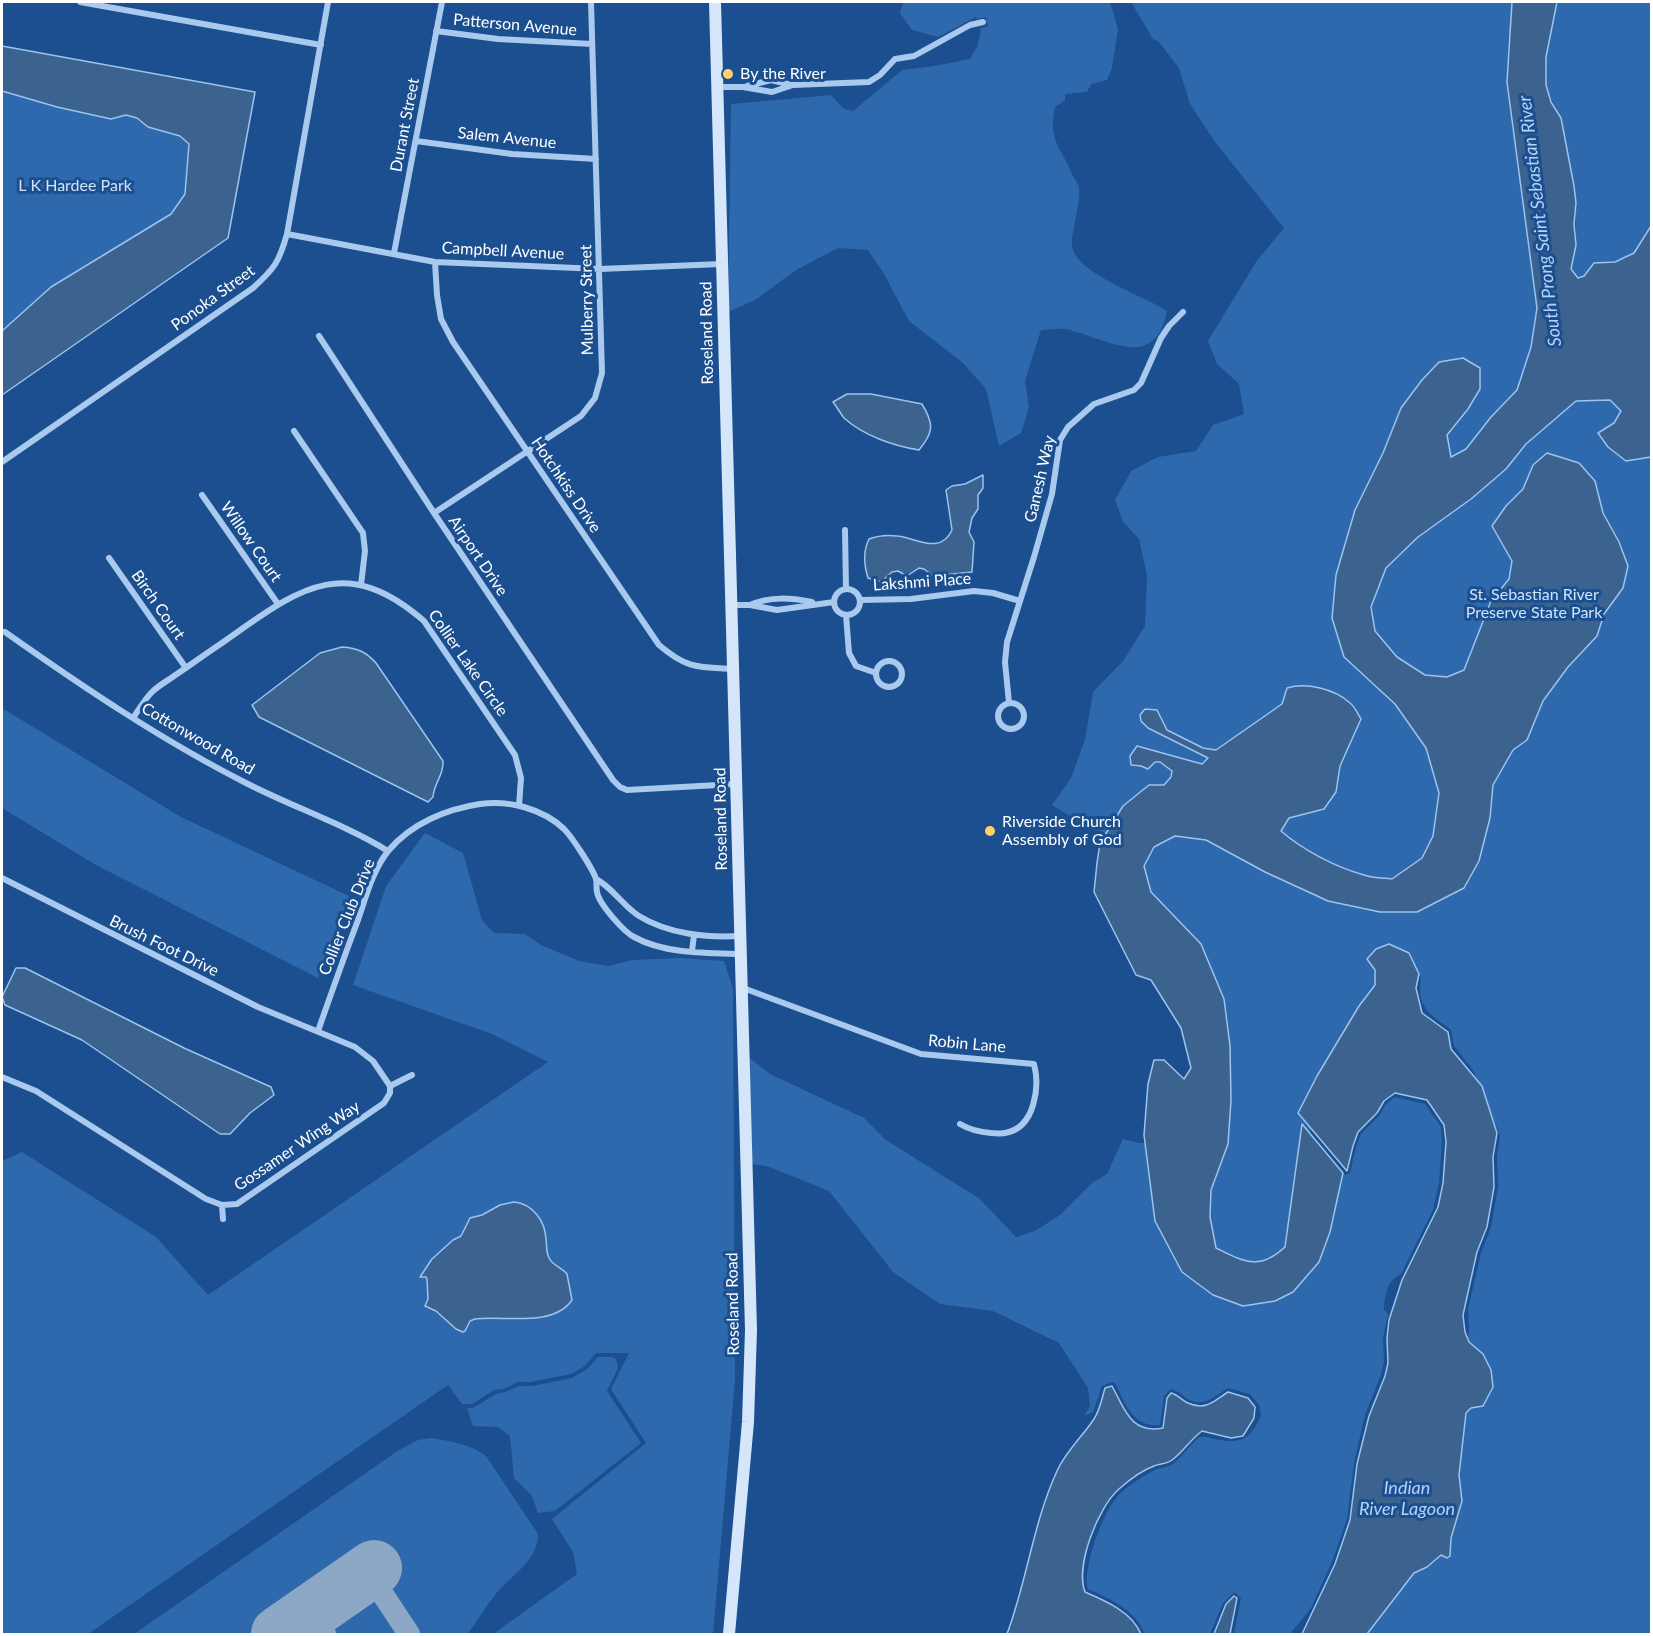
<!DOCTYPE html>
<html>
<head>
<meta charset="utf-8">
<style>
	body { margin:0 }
	#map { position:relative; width:1653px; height:1636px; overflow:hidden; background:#1b4f8f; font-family:Lato,sans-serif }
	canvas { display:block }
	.frame { position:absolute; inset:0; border:3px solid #fff; pointer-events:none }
</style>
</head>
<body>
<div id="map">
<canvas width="1653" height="1636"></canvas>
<div class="frame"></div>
</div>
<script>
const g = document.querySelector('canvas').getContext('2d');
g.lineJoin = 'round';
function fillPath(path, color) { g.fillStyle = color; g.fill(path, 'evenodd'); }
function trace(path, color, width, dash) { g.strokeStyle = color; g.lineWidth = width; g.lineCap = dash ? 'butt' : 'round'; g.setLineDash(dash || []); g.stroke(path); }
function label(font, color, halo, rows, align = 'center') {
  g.font = font + ' Lato,sans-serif'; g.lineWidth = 6; g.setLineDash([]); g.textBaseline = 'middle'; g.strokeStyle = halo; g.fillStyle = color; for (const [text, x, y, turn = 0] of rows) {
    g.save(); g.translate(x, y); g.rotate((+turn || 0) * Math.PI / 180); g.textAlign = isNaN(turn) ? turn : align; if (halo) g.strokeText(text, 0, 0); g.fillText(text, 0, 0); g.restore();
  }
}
const green = new Path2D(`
	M903 2H1110L1118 29 1112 68 1107 80 1091 84 1087 92 1065 94V100L1055 107C1048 142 1061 146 1073 176 1075 179 1078 184 1079 188 1081 203 1072 227 1072 244 1071 272 1145 296 1167 311 1155 375 1103 336 1065 329 1057 328 1049 330 1041 330L1025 381 1029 407 1021 433 999 446 986 389 963 363 909 321 884 274 868 250 838 248 796 270 755 300 728 312 731 104 831 95 844 109 853 111 902 70 934 66 970 59 978 45 981 28 988 26 986 17 977 19 976 17 938 37 912 30 900 13Z
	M1131 2H1512L1507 82 1537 308 1531 347 1517 390 1491 417 1466 449 1450 457 1447 435 1468 409 1463 358 1440 362 1422 380 1401 408 1383 453 1355 510 1364 676 1395 704 1426 748 1439 793 1433 836 1422 858 1392 879C1383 878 1372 878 1364 875 1335 867 1303 850 1281 831L1289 818 1324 809 1336 792 1340 766 1361 719 1287 689 1282 704 1216 750C1203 748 1176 739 1166 729 1163 726 1162 721 1161 716L1141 721 1148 728 1208 758 1203 764 1137 746 1135 767 1160 762 1172 771 1171 777 1164 785H1149L1123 806 1105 836 1095 829 1082 824 1052 805 1071 778 1085 740 1093 692 1123 661 1145 626 1147 576 1139 539 1123 522 1115 500 1131 471 1158 457 1196 451 1213 425 1244 414 1239 384 1217 364 1208 341 1256 262 1284 228 1215 142 1190 104 1179 68 1159 42 1153 39Z
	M1557 2H1651V226L1634 253 1615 262 1594 263 1584 276 1578 279 1571 269C1580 228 1574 190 1566 150 1564 140 1564 127 1561 118 1556 106 1548 97 1546 84 1543 56 1550 28 1557 2Z
	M2 91 57 107 111 119 126 115 137 118 148 127 180 136 189 144 185 194 171 214 51 287 2 331Z
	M1609 400 1621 411 1614 423 1605 429 1649 457H1652L1651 1634H1361L1414 1573 1469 1332 1468 1309 1481 1253 1491 1227 1498 1187 1497 1157 1500 1135 1473 1070 1454 1046 1451 1030C1430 1014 1416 1007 1421 978L1418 974 1306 1138 1291 1227 1284 1253 1273 1264H1246L1216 1248 1210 1217 1211 1190 1228 1144 1145 890 1144 866 1154 847 1175 836 1206 840 1265 872 1380 912 1490 818 1493 785 1425 675 1397 657 1375 631 1371 607 1386 568 1418 537 1471 499 1506 469 1526 444 1576 401Z
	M2 708 181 817 349 896 318 978 96 865 2 808Z
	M425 833 463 853 482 920 494 933 525 934 541 945 579 961 609 966 632 960 680 958 724 961 733 989 735 1380 713 1634H493L577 1574 573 1552 552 1519 646 1443 611 1389 629 1353H596L585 1366 571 1374 531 1382H518L504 1389 494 1390 472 1404H462L448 1385 88 1634H2V1161L22 1152 156 1237 208 1295 548 1062 492 1034 353 985 386 886Z
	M748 1057 770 1074 864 1118 886 1140 980 1199 1016 1237 1035 1231 1060 1215 1092 1183 1107 1174 1123 1139 1139 1143H1145L1155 1221 1182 1272 1213 1295 1330 1232 1343 1173 1346 1175 1350 1173 1356 1147 1361 1134 1379 1116 1386 1104 1395 1097 1425 1104 1441 1127 1442 1142 1439 1183 1433 1210 1401 1274C1386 1281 1385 1296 1384 1310L1388 1314 1383 1338 1384 1362 1381 1375 1365 1415 1354 1463 1347 1519 1332 1562 1311 1608 1290 1634H1234L1241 1598 1235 1592 1223 1603 1210 1634H1145C1135 1610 1111 1599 1088 1589 1082 1567 1105 1505 1122 1492 1131 1484 1143 1476 1153 1471 1159 1467 1169 1468 1174 1463 1184 1455 1190 1444 1200 1437 1206 1436 1209 1438 1215 1439 1241 1445 1250 1439 1261 1416L1259 1405 1250 1394 1228 1388C1215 1396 1204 1408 1188 1399 1181 1395 1181 1392 1171 1389L1164 1396 1160 1425C1133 1428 1125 1403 1115 1383L1112 1382 1102 1386 1093 1412 1084 1416 1090 1406 1088 1388 1059 1343 993 1311 940 1304 893 1272 829 1191 767 1166 751 1164Z
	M598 1357H613L616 1359 618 1368 607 1391 641 1443 555 1511 538 1513 532 1496 514 1478 510 1436 498 1427 473 1426 467 1408H473L496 1394 505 1392 519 1386H532L572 1378 587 1369Z
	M431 1438C451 1441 470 1444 486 1456L538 1534C539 1558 513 1575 498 1591 487 1605 478 1619 468 1634H421L383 1580 386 1577 370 1555 257 1634H134L399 1450 418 1440Z
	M364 1594 376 1599 397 1634H336L323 1622Z`);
const water = new Path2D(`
	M1512 2H1557L1546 57V85L1551 102 1561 118 1574 186 1576 203 1574 224 1576 245 1571 269 1578 278 1584 276 1594 263 1615 262 1634 253 1651 226V457L1626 461 1608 447 1598 433 1614 423 1621 411 1610 400 1576 401 1526 444 1506 469 1471 499 1418 537 1386 568 1371 607 1375 631 1397 657 1425 675 1447 677 1464 670 1491 601 1509 579 1512 561 1492 526 1506 506 1523 489 1533 465 1547 453 1579 463 1595 481 1603 513 1619 542 1628 566 1623 588 1604 614 1597 636 1568 667 1543 701 1527 740 1513 750 1493 785 1490 818 1479 861 1464 888 1417 912H1380L1328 901 1265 872 1206 840 1175 836 1154 847 1144 866 1151 892 1201 944 1224 999 1230 1046 1231 1100 1228 1144 1211 1190 1210 1217 1216 1248C1245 1262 1259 1271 1285 1247L1302 1124 1343 1173 1330 1232 1319 1262 1293 1292 1275 1301 1243 1306 1213 1295 1182 1272 1155 1221 1144 1135 1148 1084 1154 1060H1164L1184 1079 1191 1068 1181 1028 1151 980 1136 975 1094 892 1097 863 1100 843 1123 806 1149 785H1164L1171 777 1172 771 1160 762H1155L1148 769 1141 766 1131 765 1130 756 1137 746 1202 764 1208 758 1148 728 1141 721 1140 715 1145 709 1157 710 1167 730 1203 748 1216 750 1282 704 1287 688C1306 682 1335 689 1350 703 1355 707 1358 714 1361 719L1340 766 1336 792 1324 809 1289 818 1281 831C1303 850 1335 867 1364 875 1372 878 1383 878 1392 879L1422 858 1433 836 1439 793 1426 748 1395 704 1344 657 1332 618 1336 575 1355 510 1383 453 1401 408 1422 380 1439 362 1463 358 1480 368V389L1468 409 1447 435 1451 457 1466 449 1491 417 1517 390 1531 347 1537 308 1507 82Z
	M2 46 255 92 228 238 2 395V331L51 287 171 214 185 194 189 144 180 136 148 127 137 118 126 115 111 119 57 107 2 91Z
	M847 394H871L922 404C934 424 934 432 919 450 894 446 864 436 844 418 840 413 837 407 833 402Z
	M983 475V488L978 495V509L972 518 969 532 974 542 972 572 933 576 924 569 919 568 907 576 898 571 892 572 881 582 868 578C864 565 863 551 869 539 877 536 889 535 897 536 915 537 940 556 952 530L946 490 952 486 965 484Z
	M342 647C358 648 366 652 376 663L443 761C444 776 434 782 433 797L428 802 259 717 252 705 320 653Z
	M1389 944 1409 953 1419 974 1416 988 1422 1013 1448 1032 1451 1049 1482 1086 1497 1133 1493 1157 1494 1187 1487 1227 1477 1252 1463 1315 1465 1332 1469 1342 1483 1354 1491 1370 1493 1387 1483 1406 1471 1408 1466 1413 1459 1475 1462 1501 1451 1538 1450 1556 1447 1558 1441 1555 1427 1567 1414 1573 1367 1634H1302L1335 1564 1350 1520 1357 1464 1369 1416 1385 1376 1388 1363 1387 1338 1389 1320 1402 1280 1438 1207 1443 1183 1446 1142 1444 1125 1427 1100 1395 1093 1384 1101 1377 1113 1358 1132 1353 1146 1347 1171 1298 1113 1317 1076 1359 1006 1375 985V970L1367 959 1376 949Z
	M16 968H25L184 1048 271 1087 274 1095 250 1113 230 1134H220L82 1040 5 1005 2 997Z
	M514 1202C533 1204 545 1221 546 1239 547 1246 546 1252 549 1258 553 1266 561 1267 567 1274L572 1300C553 1328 503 1315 475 1319L470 1321 465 1331 463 1332 456 1329 436 1311 425 1306 428 1299 427 1279 426 1277H420L432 1259 453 1240 461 1236 470 1218 482 1215 500 1205Z
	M1112 1386C1125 1410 1131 1434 1163 1428L1167 1398 1171 1393C1179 1395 1182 1401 1188 1403 1206 1411 1214 1401 1228 1392L1248 1398 1255 1407 1254 1418 1243 1436 1231 1438 1202 1431C1190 1440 1182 1453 1172 1460 1167 1464 1159 1464 1154 1466 1143 1470 1128 1481 1119 1489 1098 1507 1075 1566 1085 1592 1106 1601 1132 1612 1141 1634H1007C1027 1581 1033 1523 1057 1471 1066 1451 1082 1437 1094 1419 1100 1410 1102 1398 1105 1388Z
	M1234 1596 1237 1598 1230 1634H1214L1226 1604Z`);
const taxiway = new Path2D(`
	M356 1580 366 1579 376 1584 409 1634
	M294 1624 310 1625 325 1634`);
const runway = new Path2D(`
	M279 1634 374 1568`);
const minor = new Path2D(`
	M80 2 321 45
	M436 31 498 39 592 44
	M747 86 771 80 792 85
	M717 87H743L772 92 793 85 869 82 880 75 895 59 914 56 970 25 983 22
	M416 141 512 154 596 159
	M287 234 435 262 600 269 721 264
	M394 253 442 2
	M435 262 437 295 441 319 453 342 659 645C687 669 698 667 733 669
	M319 336 434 513 613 780 620 787 627 790 736 784
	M294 431 363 533 365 551 361 585
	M2 462 253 288C275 268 279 262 287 234L328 2
	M202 495 278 604
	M434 513 581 416 595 398 602 373 591 2
	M845 530 846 589
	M109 558 186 668
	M834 602a13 13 0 1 1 26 0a13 13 0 1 1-26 0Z
	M860 600 911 599 974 591 993 593 1020 601
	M731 605H750L777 610 834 602
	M750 605C770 596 791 598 812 602
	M846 615 849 653 856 666 876 673
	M5 632C83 687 163 741 248 784 295 808 344 824 388 851
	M876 674a13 13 0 1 1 26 0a13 13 0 1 1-26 0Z
	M998 716a13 13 0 1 1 26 0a13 13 0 1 1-26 0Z
	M1009 703 1005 662 1007 642 1034 557 1052 494 1060 440 1068 427 1094 404 1134 390 1141 383 1161 338 1169 326 1183 312
	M133 718C139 709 145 699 152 692 158 686 167 681 174 676 189 666 204 655 219 645 294 593 341 549 424 621L515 755 521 778 519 806
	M2 878 258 1007 355 1047 373 1061 390 1086V1093L384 1103 237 1204 222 1205 206 1199 36 1091 2 1077
	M596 879C613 888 623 906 639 916 668 934 707 938 740 936
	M692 951 694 935
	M743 988 921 1054 1034 1064C1040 1087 1035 1128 1005 1133 1001 1134 995 1133 991 1133 978 1132 970 1130 960 1124
	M318 1031C331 994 344 957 358 920 366 897 373 869 389 850 412 823 447 809 480 804 510 800 543 809 564 829 572 837 593 869 596 879 597 883 596 888 597 892 599 904 624 932 634 937 665 954 706 953 741 954
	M390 1086 412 1075
	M222 1205 223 1219`);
const secondary = new Path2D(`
	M715 2 751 1330 748 1422 729 1634`);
const markers = [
	[728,74,6,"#ffd166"],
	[990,831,6,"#ffd166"]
];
const streetNames = [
	["Patterson Avenue",515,25,5],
	["Durant Street",405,125,-79],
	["Salem Avenue",507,138,6],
	["Campbell Avenue",503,251,3],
	["Ponoka Street",213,298,-36],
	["Mulberry Street",587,300,-91],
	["Roseland Road",707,333,-91],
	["Ganesh Way",1040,479,-77],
	["Hotchkiss Drive",566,485,56],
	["Willow Court",251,542,55],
	["Airport Drive",478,556,56],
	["Lakshmi Place",922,582,-4],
	["Birch Court",158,605,55],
	["Collier Lake Circle",468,663,55],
	["Cottonwood Road",198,739,30],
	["Roseland Road",721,819,-91],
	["Collier Club Drive",347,917,-68],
	["Brush Foot Drive",164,946,26],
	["Robin Lane",967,1044,5],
	["Gossamer Wing Way",297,1146,-34],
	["Roseland Road",733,1304,-91]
];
const poiNames = [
	["By the River",740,74],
	["Riverside Church",1002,822],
	["Assembly of God",1002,840]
];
const parkNames = [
	["L K Hardee Park",75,186],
	["St. Sebastian River",1534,595],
	["Preserve State Park",1534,613]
];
const waterNames = [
	["South Prong Saint Sebastian River",1540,221,-97],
	["Indian",1407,1488],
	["River Lagoon",1407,1509]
];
fillPath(green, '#2e69ad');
fillPath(water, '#3c6290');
trace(water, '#9cc4f0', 1.5);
trace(taxiway, '#8da7c7', 22);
trace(runway, '#8da7c7', 56);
trace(minor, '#a9c9ee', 6);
trace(secondary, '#d6e6fa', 12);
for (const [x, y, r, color] of markers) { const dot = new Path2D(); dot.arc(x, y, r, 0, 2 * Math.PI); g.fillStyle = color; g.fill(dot); trace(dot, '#1b4f8f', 2); }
label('16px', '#fff', '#1b4f8f', streetNames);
label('16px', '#fff', '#1b4f8f', poiNames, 'left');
label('16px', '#cfe3fa', '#1b4f8f', parkNames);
label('italic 18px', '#b5d3f5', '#1b4f8f', waterNames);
</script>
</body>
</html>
